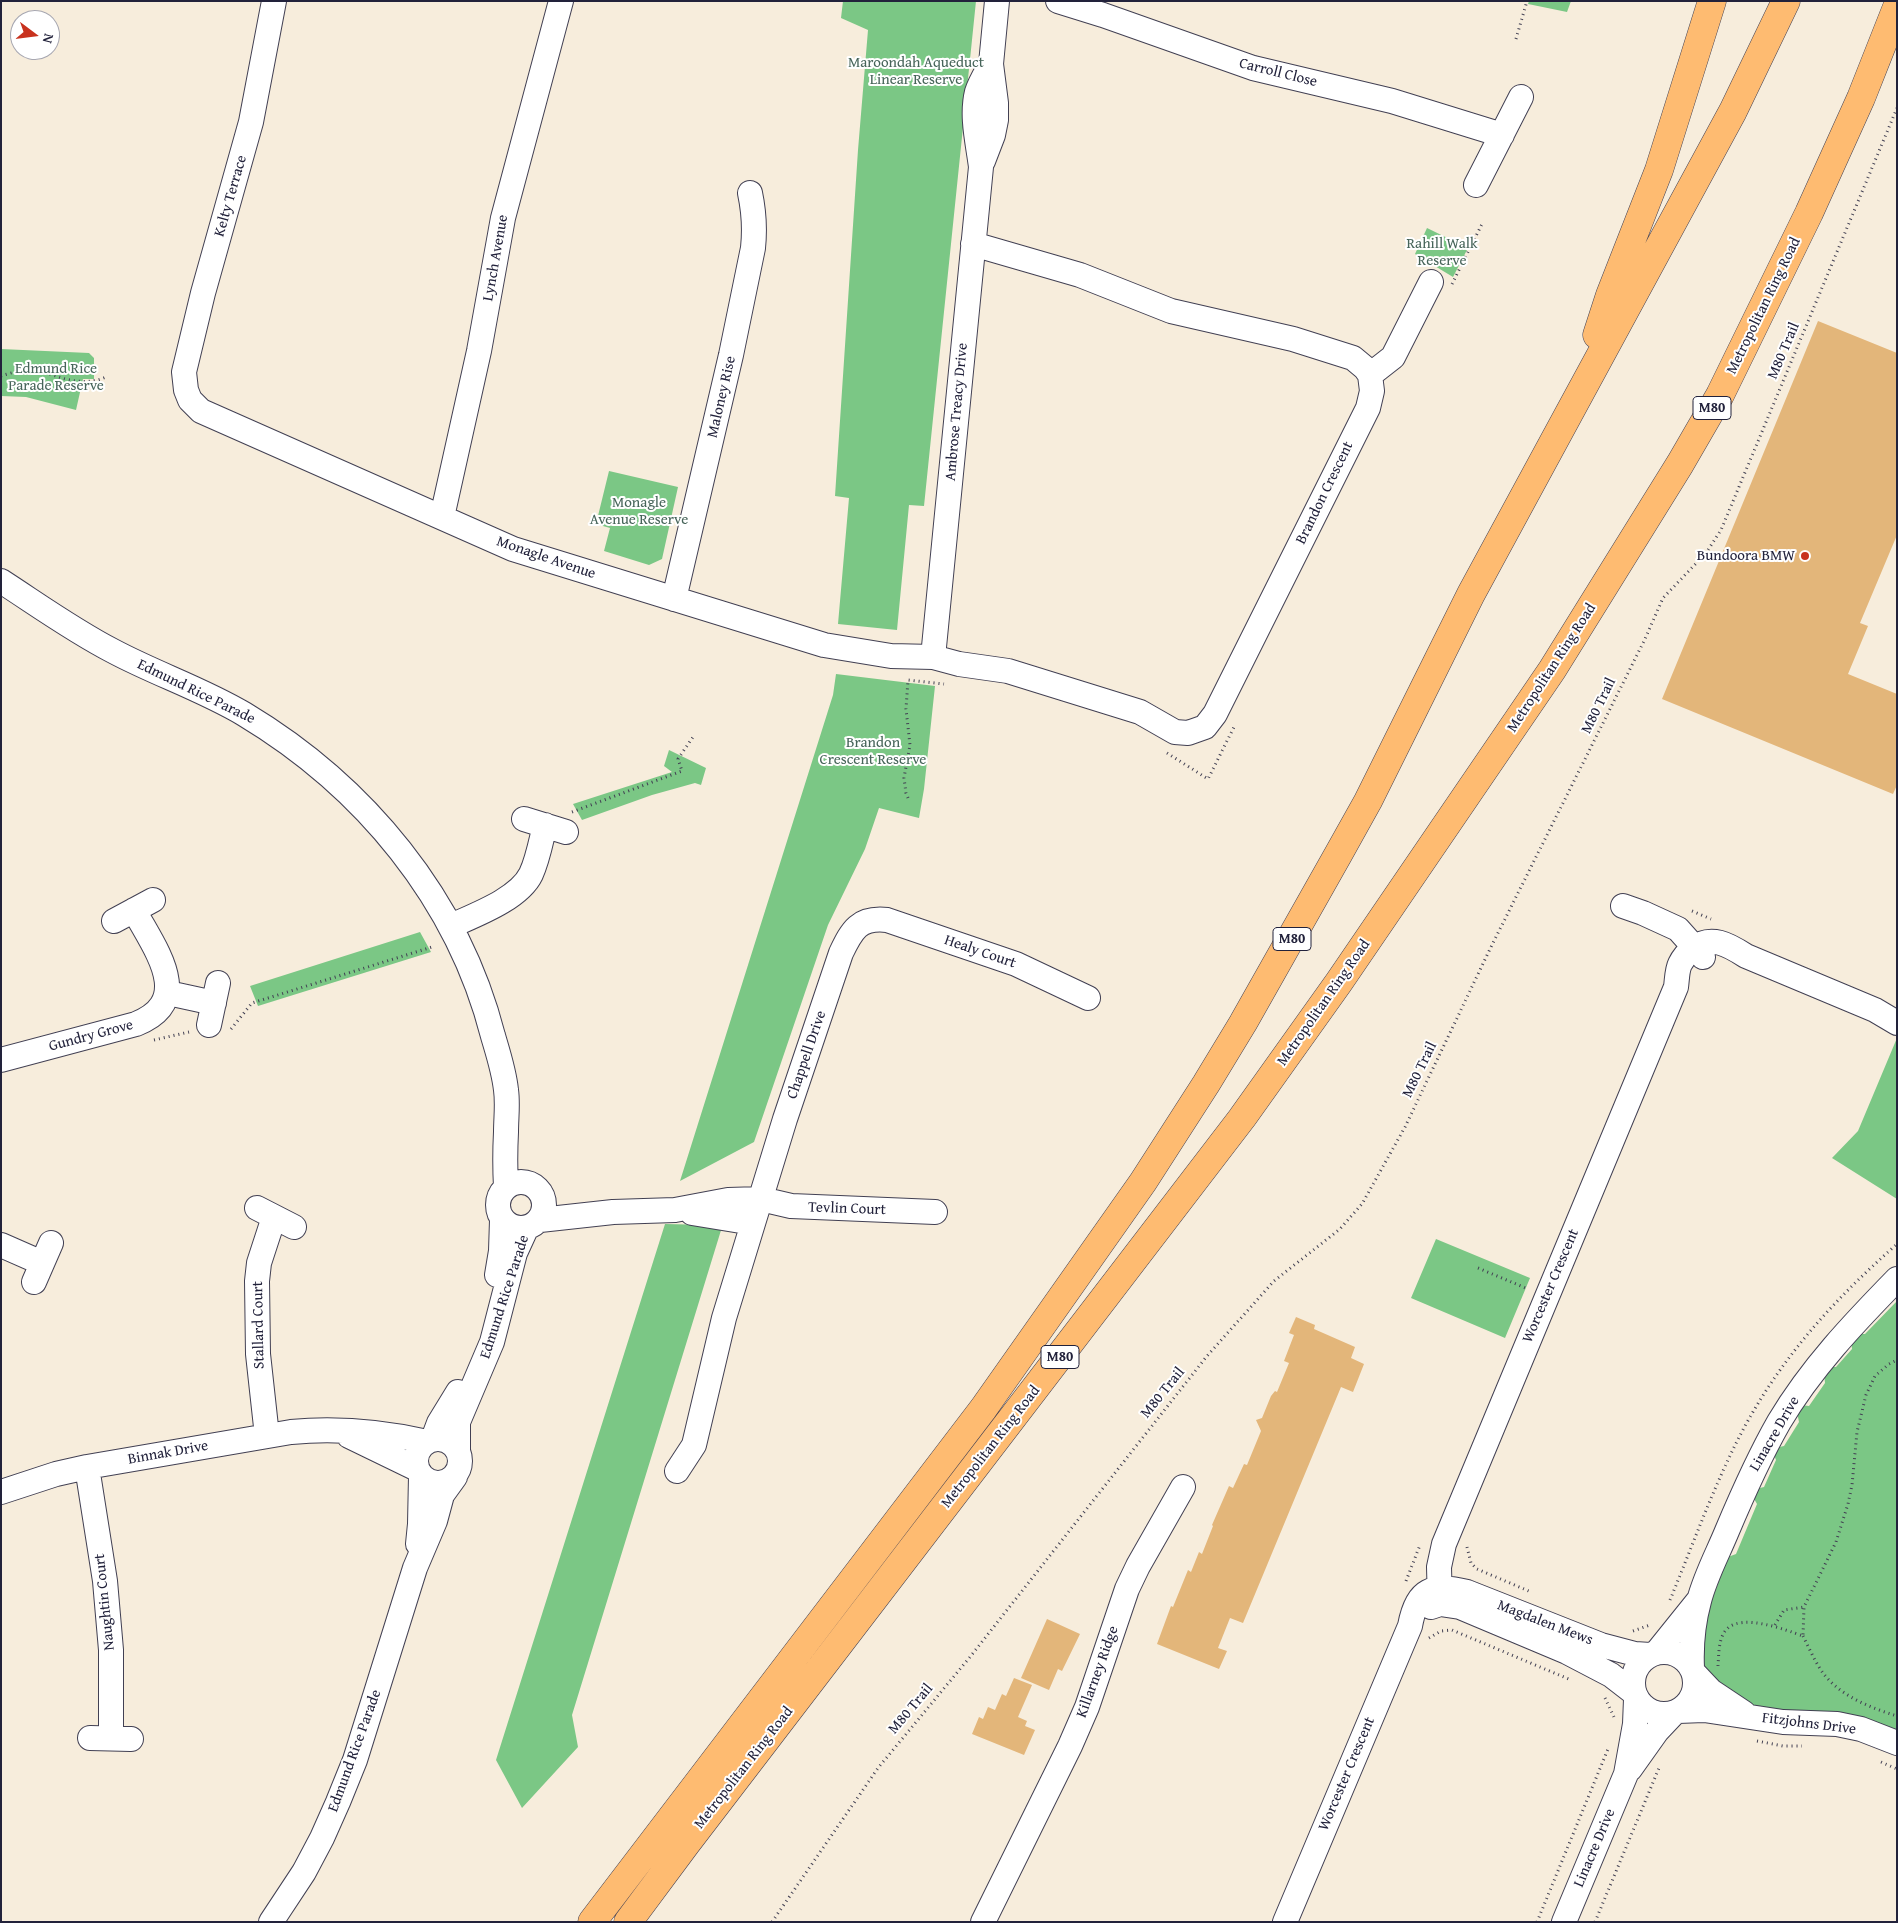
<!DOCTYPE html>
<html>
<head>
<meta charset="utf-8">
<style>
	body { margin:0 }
	#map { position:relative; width:1898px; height:1923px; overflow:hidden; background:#f7eddc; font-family:"Gentium Book Plus",serif }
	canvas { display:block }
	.frame { position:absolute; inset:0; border:2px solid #22223b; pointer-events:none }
	.north { position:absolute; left:10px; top:10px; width:50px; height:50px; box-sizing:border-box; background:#fff; border:1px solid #a7a7b1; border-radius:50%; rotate:105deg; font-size:14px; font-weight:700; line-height:20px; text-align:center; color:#22223b }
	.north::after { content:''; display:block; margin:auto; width:18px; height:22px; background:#c8321e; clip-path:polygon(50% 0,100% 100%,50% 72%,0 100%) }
</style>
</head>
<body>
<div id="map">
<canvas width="1898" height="1923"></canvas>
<div class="frame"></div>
<div class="north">N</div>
</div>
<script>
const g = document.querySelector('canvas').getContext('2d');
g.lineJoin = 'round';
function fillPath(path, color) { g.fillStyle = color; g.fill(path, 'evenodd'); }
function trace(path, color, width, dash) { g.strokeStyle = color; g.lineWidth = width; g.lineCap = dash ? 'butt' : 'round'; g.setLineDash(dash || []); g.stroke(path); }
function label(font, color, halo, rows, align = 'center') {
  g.font = font + ' "Gentium Book Plus",serif'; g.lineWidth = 4; g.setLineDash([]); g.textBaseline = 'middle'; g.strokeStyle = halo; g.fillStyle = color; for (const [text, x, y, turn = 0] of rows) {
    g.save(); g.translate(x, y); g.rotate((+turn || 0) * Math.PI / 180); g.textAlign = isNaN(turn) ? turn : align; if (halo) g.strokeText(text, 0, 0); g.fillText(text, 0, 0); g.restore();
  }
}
const green = new Path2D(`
	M843 1H976L924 506 909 505 897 630 838 624 849 498 835 496 858 150 868 30 841 18Z
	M1529 1H1571L1567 12 1528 4Z
	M1427 228 1468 248 1453 277 1415 254Z
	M1 349 89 353 94 358V379H83L76 410 26 397 1 396Z
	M609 471 678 487 662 559 649 565 604 551 610 528 596 524Z
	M836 674 935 686 924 789 919 818 879 808 865 849 828 925 754 1142 680 1181 833 695Z
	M669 750 706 768 701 785 695 783 652 795 582 820 573 804 672 772 664 766Z
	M420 932 431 952 258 1006 250 986Z
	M1897 1038V1199L1832 1158 1858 1131Z
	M665 1224 710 1225 722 1227 572 1715 578 1747 522 1808 496 1760Z
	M1436 1239 1530 1278 1505 1338 1411 1298Z
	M1897 1301V1731L1806 1712 1756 1708 1733 1697 1697 1666 1705 1618 1728 1557 1736 1554 1757 1504 1753 1497 1756 1489 1764 1487 1776 1460 1773 1452 1775 1448 1784 1446 1799 1422 1797 1412 1801 1405 1809 1406 1825 1383 1824 1373 1829 1367H1836L1852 1349 1851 1340 1856 1334H1865Z`);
const building = new Path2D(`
	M1818 321 1897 353V535L1860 623 1868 626 1848 674 1897 694V785L1893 794 1662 699Z
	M1296 1317 1315 1325 1314 1329 1355 1347 1351 1358 1364 1364 1353 1392 1341 1387 1243 1623 1230 1618 1218 1648 1227 1651 1219 1669 1157 1644 1171 1606 1173 1607 1188 1570 1191 1572 1199 1552 1202 1554 1213 1526 1212 1525 1229 1486 1233 1488 1244 1464 1247 1465 1261 1431 1256 1420 1262 1418 1271 1396 1275 1391 1277 1392 1289 1363 1284 1361 1294 1335 1289 1333Z
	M1047 1619 1080 1634 1062 1671 1058 1669 1049 1690 1021 1678Z
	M1014 1678 1032 1685 1018 1717 1027 1721 1025 1726 1035 1730 1024 1755 972 1734 979 1717 983 1719 988 1707 995 1710 1002 1694 1006 1696Z`);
const path = new Path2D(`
	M1516 39 1527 1
	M1452 284 1482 224
	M1 376C13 372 28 368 41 371 46 372 51 375 56 376 71 382 91 384 106 377
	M1167 753 1208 779 1234 727
	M908 798 906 793 904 778 910 745 906 709 908 680 944 684
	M572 812 682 771 678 759 693 737
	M1692 911 1711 919
	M231 1029 252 1003 432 947
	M154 1040 189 1032
	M1478 1268 1528 1289
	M1467 1547 1471 1563 1477 1569 1531 1592
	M1406 1581 1420 1545
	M1670 1600C1694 1542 1715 1482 1745 1426 1785 1353 1835 1299 1897 1244
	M1775 1625 1784 1610 1804 1607
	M1633 1631 1650 1625
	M1803 1636C1808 1646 1813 1657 1819 1667 1835 1694 1868 1707 1897 1716
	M1429 1638 1441 1631 1452 1630 1571 1680
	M1718 1666C1719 1654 1718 1638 1727 1629 1742 1613 1786 1630 1803 1636L1804 1607 1836 1542 1848 1504 1852 1485 1857 1432 1866 1395 1875 1376 1889 1364 1897 1360
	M1605 1698 1614 1717
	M1757 1741 1783 1746H1802
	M1881 1762 1897 1769
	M772 1922 878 1768 970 1657 1207 1356 1274 1281 1340 1229 1362 1204 1405 1127 1490 949 1645 639 1663 598 1706 553 1721 530 1897 108
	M1537 1922 1608 1749
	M1595 1922 1659 1768`);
const minor = new Path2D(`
	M274 1 251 122 203 293 184 372 186 390 190 400 201 411 513 549 824 645 891 656 933 657 959 664 1008 671 1140 712 1175 732 1188 733 1205 727 1215 714 1368 408 1372 391 1370 375 1365 368 1353 358 1293 339 1171 311 1080 275 973 244
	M1058 1 1103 15 1253 68 1392 101 1502 135
	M983 161 993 135 996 120V103L991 64 997 1
	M1476 185 1521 97
	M1370 375 1393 357 1431 282
	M442 517 479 351 503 218 561 1
	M1 581C38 605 74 631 113 651 156 674 202 689 244 714 364 786 458 899 493 1036 498 1053 504 1071 506 1090 508 1104 506 1118 506 1132 505 1151 505 1169 506 1187
	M674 599 731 355 753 248C755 229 754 212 750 193
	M933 657 981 167C978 143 971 116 977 92 980 82 986 73 991 64
	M524 819 566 832
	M1623 906 1643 913 1678 929 1703 957
	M114 921 153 900
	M451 926C475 915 519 899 531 874 538 859 541 841 545 825
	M168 993 214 1003
	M209 1025 218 983
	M1 1060 136 1024C196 1000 154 948 134 910
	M498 1205a23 23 0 1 1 46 0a23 23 0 1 1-46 0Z
	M257 1208 294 1227
	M692 1213 753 1223
	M540 1220 613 1212 675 1210 728 1200 761 1199 791 1206 935 1212
	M1 1245 42 1263
	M497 1275 501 1251 502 1220
	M34 1282 51 1243
	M267 1436 258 1354 257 1281 259 1263 274 1217
	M349 1436 417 1469
	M416 1461a22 22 0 1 1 44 0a22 22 0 1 1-44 0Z
	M433 1439 439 1423 458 1392
	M458 1450V1422L492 1342 515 1253 526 1229
	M87 1467 105 1581 111 1650V1738
	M677 1471 694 1445 724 1318 785 1119 841 953C852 930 859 917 887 920L1016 964 1088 998
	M1 1492 56 1474 87 1467 291 1432C335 1428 383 1432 427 1442
	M418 1544 420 1524 421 1476
	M1440 1604 1439 1567 1444 1544 1676 987C1677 980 1677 970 1680 964 1683 958 1687 953 1692 949 1711 934 1729 945 1746 956L1875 1010 1897 1023
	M1431 1607 1440 1604 1460 1607 1567 1652 1611 1675 1633 1692
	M1633 1683a31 31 0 1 1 62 0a31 31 0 1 1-62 0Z
	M1657 1652 1698 1601
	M1692 1668C1691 1646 1693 1623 1699 1601 1705 1577 1718 1553 1727 1531 1743 1493 1759 1457 1779 1422 1811 1368 1854 1323 1897 1279
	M1693 1672 1711 1691 1744 1713
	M1678 1711 1704 1710 1783 1722 1837 1724 1861 1729 1897 1743
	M90 1738 131 1739
	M1630 1769 1657 1731 1674 1713
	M271 1922 304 1872 322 1838 338 1802 355 1760 415 1568 435 1521 442 1495 455 1477
	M983 1922 1070 1746 1087 1707 1127 1589 1138 1566 1183 1487
	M1285 1922 1410 1626C1417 1588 1432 1584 1467 1592L1601 1645 1635 1654 1650 1655
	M1564 1922 1626 1774 1635 1724 1636 1699`);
const highway = new Path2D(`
	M1597 335 1610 295 1659 170 1712 1
	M592 1922 983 1409 1143 1182 1206 1084 1243 1023 1339 853 1368 801 1471 594 1733 111 1786 1
	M628 1922 686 1844 1242 1118 1339 982 1552 670 1680 464 1720 395 1809 213 1861 98 1897 7`);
const markers = [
	[1805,556,5,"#c8321e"]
];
const shields = [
	[1712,408,38],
	[1292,939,38],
	[1060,1357,38]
];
const shieldNames = [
	["M80",1712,408],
	["M80",1292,939],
	["M80",1060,1357]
];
const parkNames = [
	["Maroondah Aqueduct",916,63],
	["Linear Reserve",916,80],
	["Rahill Walk",1442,244],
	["Reserve",1442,261],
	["Edmund Rice",56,369],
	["Parade Reserve",56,386],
	["Monagle",639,503],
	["Avenue Reserve",639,520],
	["Brandon",873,743],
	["Crescent Reserve",873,760]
];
const streetNames = [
	["Carroll Close",1278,73,14],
	["Kelty Terrace",231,196,-74],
	["Lynch Avenue",496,258,-80],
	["Metropolitan Ring Road",1764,306,-64],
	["M80 Trail",1784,351,-67],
	["Maloney Rise",722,397,-77],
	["Ambrose Treacy Drive",957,412,-85],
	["Brandon Crescent",1325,493,-64],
	["Monagle Avenue",546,558,19],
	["Metropolitan Ring Road",1552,668,-57],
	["Edmund Rice Parade",196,692,26],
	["M80 Trail",1599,706,-64],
	["Healy Court",980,952,19],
	["Metropolitan Ring Road",1324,1003,-55],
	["Gundry Grove",91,1036,-15],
	["Chappell Drive",807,1055,-71],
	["M80 Trail",1420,1070,-64],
	["Tevlin Court",847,1209,2],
	["Worcester Crescent",1551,1286,-67],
	["Edmund Rice Parade",505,1297,-72],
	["Stallard Court",259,1325,-91],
	["M80 Trail",1163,1393,-51],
	["Linacre Drive",1775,1434,-60],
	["Metropolitan Ring Road",991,1447,-52],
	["Binnak Drive",168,1453,-10],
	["Naughtin Court",105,1602,-96],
	["Magdalen Mews",1545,1623,21],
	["Killarney Ridge",1098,1672,-70],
	["M80 Trail",911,1709,-50],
	["Fitzjohns Drive",1809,1724,7],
	["Edmund Rice Parade",355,1751,-70],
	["Metropolitan Ring Road",744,1768,-52],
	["Worcester Crescent",1347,1774,-67],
	["Linacre Drive",1595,1848,-67]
];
const poiNames = [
	["Bundoora BMW",1795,556]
];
fillPath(green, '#7bc785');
fillPath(building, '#e3b67a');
trace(minor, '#424053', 26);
trace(highway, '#424053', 29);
trace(path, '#424053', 3, [1, 4]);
trace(minor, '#fff', 24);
trace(highway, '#febb71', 28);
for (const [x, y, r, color] of markers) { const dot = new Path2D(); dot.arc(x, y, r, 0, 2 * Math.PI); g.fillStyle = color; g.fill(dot); trace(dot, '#fff', 2); }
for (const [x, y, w] of shields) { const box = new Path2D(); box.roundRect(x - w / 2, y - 11.5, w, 23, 4); g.fillStyle = '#fff'; g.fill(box); trace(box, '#22223b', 1); }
label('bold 14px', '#22223b', null, shieldNames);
label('15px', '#466459', '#fff', parkNames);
label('15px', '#22223b', '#fff', streetNames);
label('15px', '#22223b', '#fff', poiNames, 'right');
</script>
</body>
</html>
